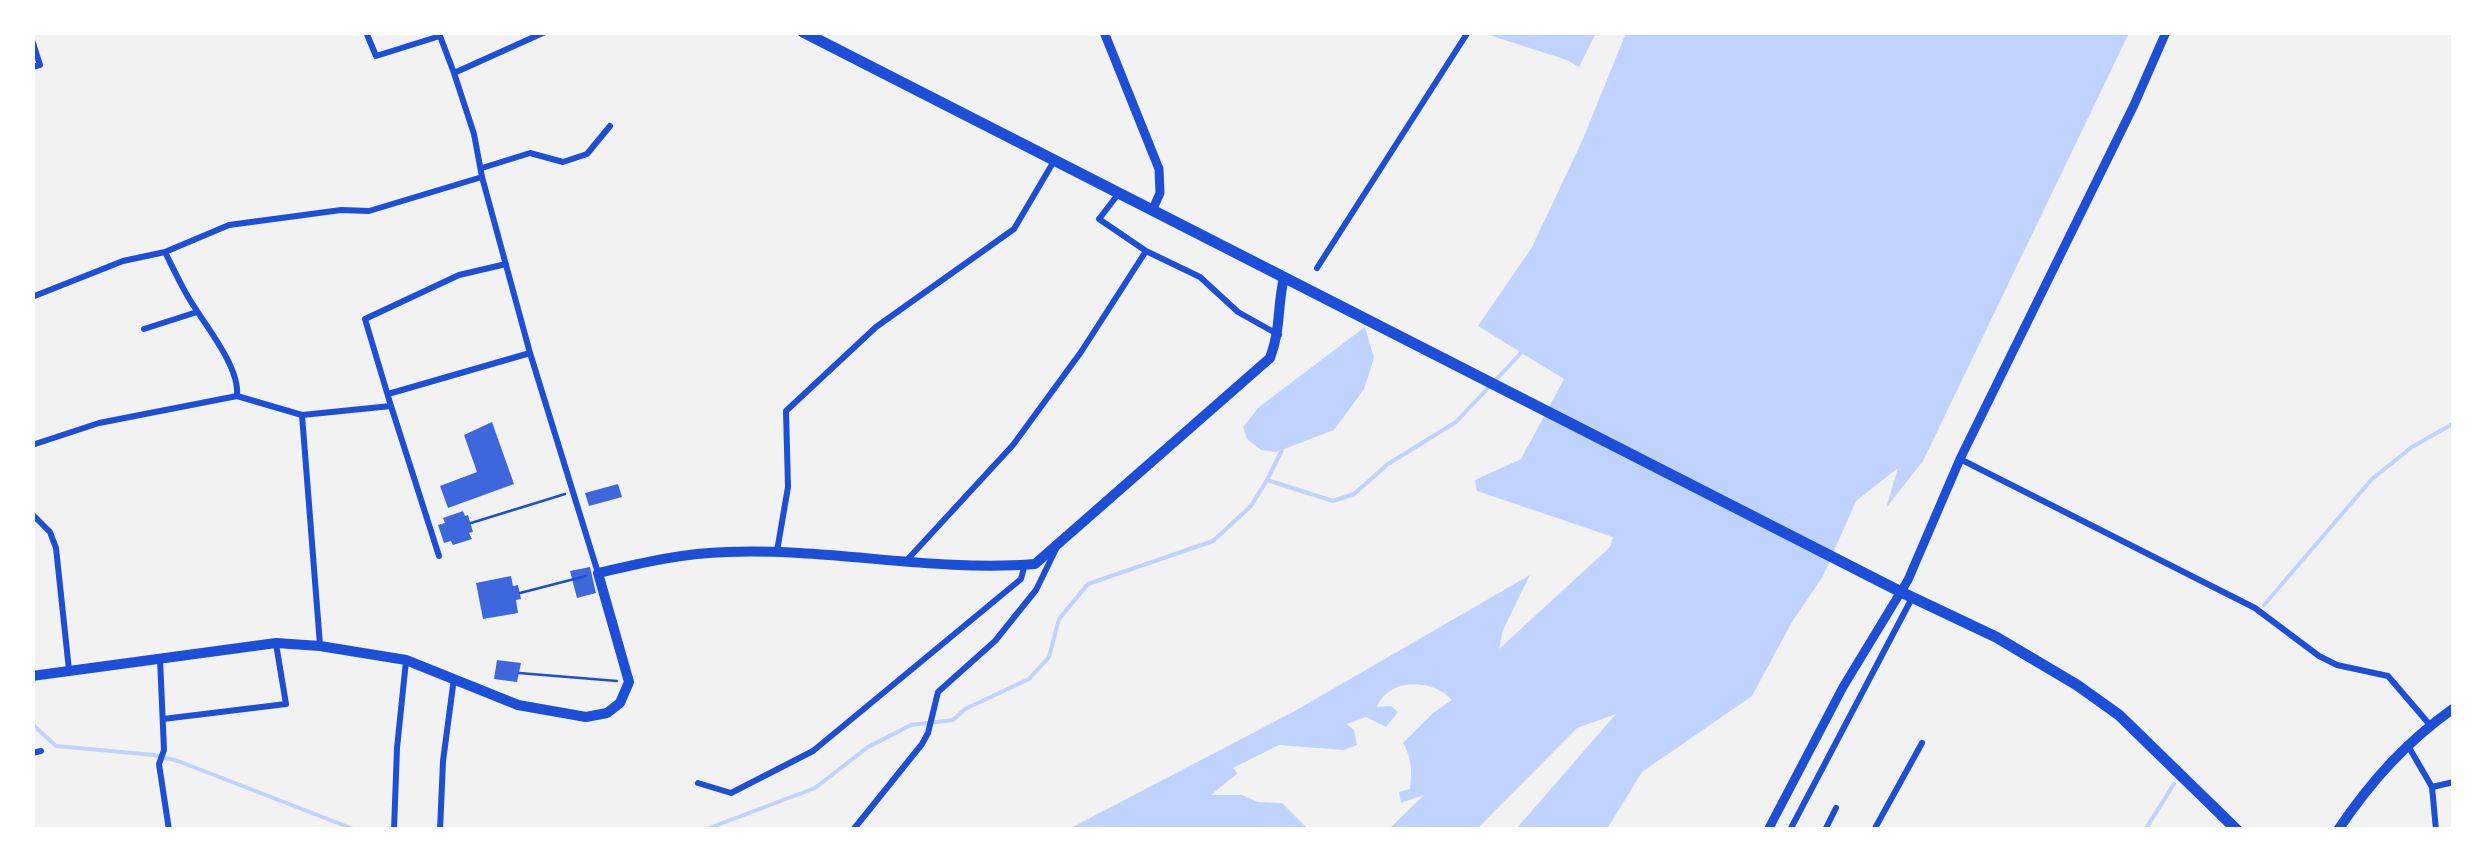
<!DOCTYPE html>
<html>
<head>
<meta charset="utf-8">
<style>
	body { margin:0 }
	#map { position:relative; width:2486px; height:862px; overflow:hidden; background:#f2f2f2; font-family:"Source Sans 3",sans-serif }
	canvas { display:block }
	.frame { position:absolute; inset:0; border:35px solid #fff; pointer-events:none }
</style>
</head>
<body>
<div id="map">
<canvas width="2486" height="862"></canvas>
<div class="frame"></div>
</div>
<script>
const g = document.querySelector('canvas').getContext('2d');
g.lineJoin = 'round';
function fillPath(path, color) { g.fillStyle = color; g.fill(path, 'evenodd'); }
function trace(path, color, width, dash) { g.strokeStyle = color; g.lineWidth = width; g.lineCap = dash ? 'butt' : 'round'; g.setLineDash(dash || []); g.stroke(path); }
const water = new Path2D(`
	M1494 33V32L1596 33 1579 67 1567 60 1492 36Z
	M1626 33H2129L1923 461 1886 508 1898 468 1856 501 1823 576 1792 622 1752 696 1642 772 1607 829H1516L1616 714 1577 728 1477 829H1389L1424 795 1401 803 1399 792 1410 789C1412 772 1412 758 1403 743L1433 713 1452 700C1433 679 1389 677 1377 707L1391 706 1398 712 1386 727 1366 717 1347 724 1354 730 1357 745 1343 750 1279 745 1233 768 1238 773 1211 795H1242L1258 802 1282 803 1308 829 1067 830 1293 712 1530 575 1503 630 1499 649 1610 547 1613 537 1477 491 1475 480 1521 459 1564 379 1478 326 1532 247 1583 139Z
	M1365 327 1374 358 1364 389 1334 430 1276 452 1261 450 1247 439 1243 427 1259 407Z`);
const stream = new Path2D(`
	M1267 480 1282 450
	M2264 605 2372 479 2412 447 2454 423
	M32 724 56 746 154 755 178 761 356 830
	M704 830 815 788 868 747 911 725 953 720 965 709 1029 679 1049 657 1059 619 1088 584 1213 541 1251 506 1267 480 1333 501 1354 494 1388 464 1456 422 1522 352
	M2145 830 2174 784`);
const building = new Path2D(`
	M492 422 514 484 448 508 440 486 477 472 464 435Z
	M618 484 622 497 589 506 585 493Z
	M463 511 465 516 468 515 473 532 469 533 472 539 453 545 451 541 444 543 438 525 445 523 443 518Z
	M590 567 596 593 577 598 570 571Z
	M511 576 513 586 518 585 521 599 516 600 518 613 483 619 476 583Z
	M497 660 521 663 517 682 494 679Z`);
const path = new Path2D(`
	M471 523 565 494
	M520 593 586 576
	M519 673 617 681`);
const minor = new Path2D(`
	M366 32 376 56 440 36 454 73
	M32 40 40 65 32 67
	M482 168 530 153 563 162 587 154 610 126
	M482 177 474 134 454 73 545 32
	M1146 251 1200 277 1238 312 1279 335
	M165 252C172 266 179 281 187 295 202 322 240 365 237 396
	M1317 268 1468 32
	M32 297 123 261 165 252 229 225 341 210 369 211 482 177 530 353 598 573
	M144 329 197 312
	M388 394 530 353
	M391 406 439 556
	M302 415 320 645
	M32 445 99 423 237 396 302 415 391 406 365 319 459 275 506 264
	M1960 459 2255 608 2319 656 2337 665 2388 676 2430 725
	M32 514 50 532 56 548 69 670
	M777 551 788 487 786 411 876 327 1014 229 1054 161
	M907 560 1013 445 1081 352 1146 251 1099 219 1119 193
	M160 659 164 750 159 764 169 830
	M163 719 286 704 276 644
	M2407 744 2432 787 2436 830
	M32 753 41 751
	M698 783 731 793 813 751 1021 579 1025 564
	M2432 787 2454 782
	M394 830 397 748 406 661
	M440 830 443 761 454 678
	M853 830 922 744 928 733 938 692 995 641 1036 590 1057 547
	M1790 830 1912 598
	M1825 830 1836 808
	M1874 830 1922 743`);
const tertiary = new Path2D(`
	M1104 32 1159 169 1160 193 1152 211
	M1768 830 1843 687 1908 580 1960 459 2134 105 2166 32`);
const secondary = new Path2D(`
	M32 676 276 643 320 646 406 660 518 705 586 717 607 713 620 703 629 682 598 573C641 563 683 553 727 552 830 548 933 572 1035 564L1270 358C1281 329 1277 308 1284 277
	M2338 830C2371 781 2406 742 2454 708`);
const trunk = new Path2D(`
	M803 32 1901 592 1996 637 2077 685 2119 715 2237 830`);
fillPath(water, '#bfd3fe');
trace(stream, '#bfd3fe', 4);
fillPath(building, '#3d67dc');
trace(path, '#1d4ed8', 2.5);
trace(minor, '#1d4ed8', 6);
trace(tertiary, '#1d4ed8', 9);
trace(secondary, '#1d4ed8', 10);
trace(trunk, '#1d4ed8', 11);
</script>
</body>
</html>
